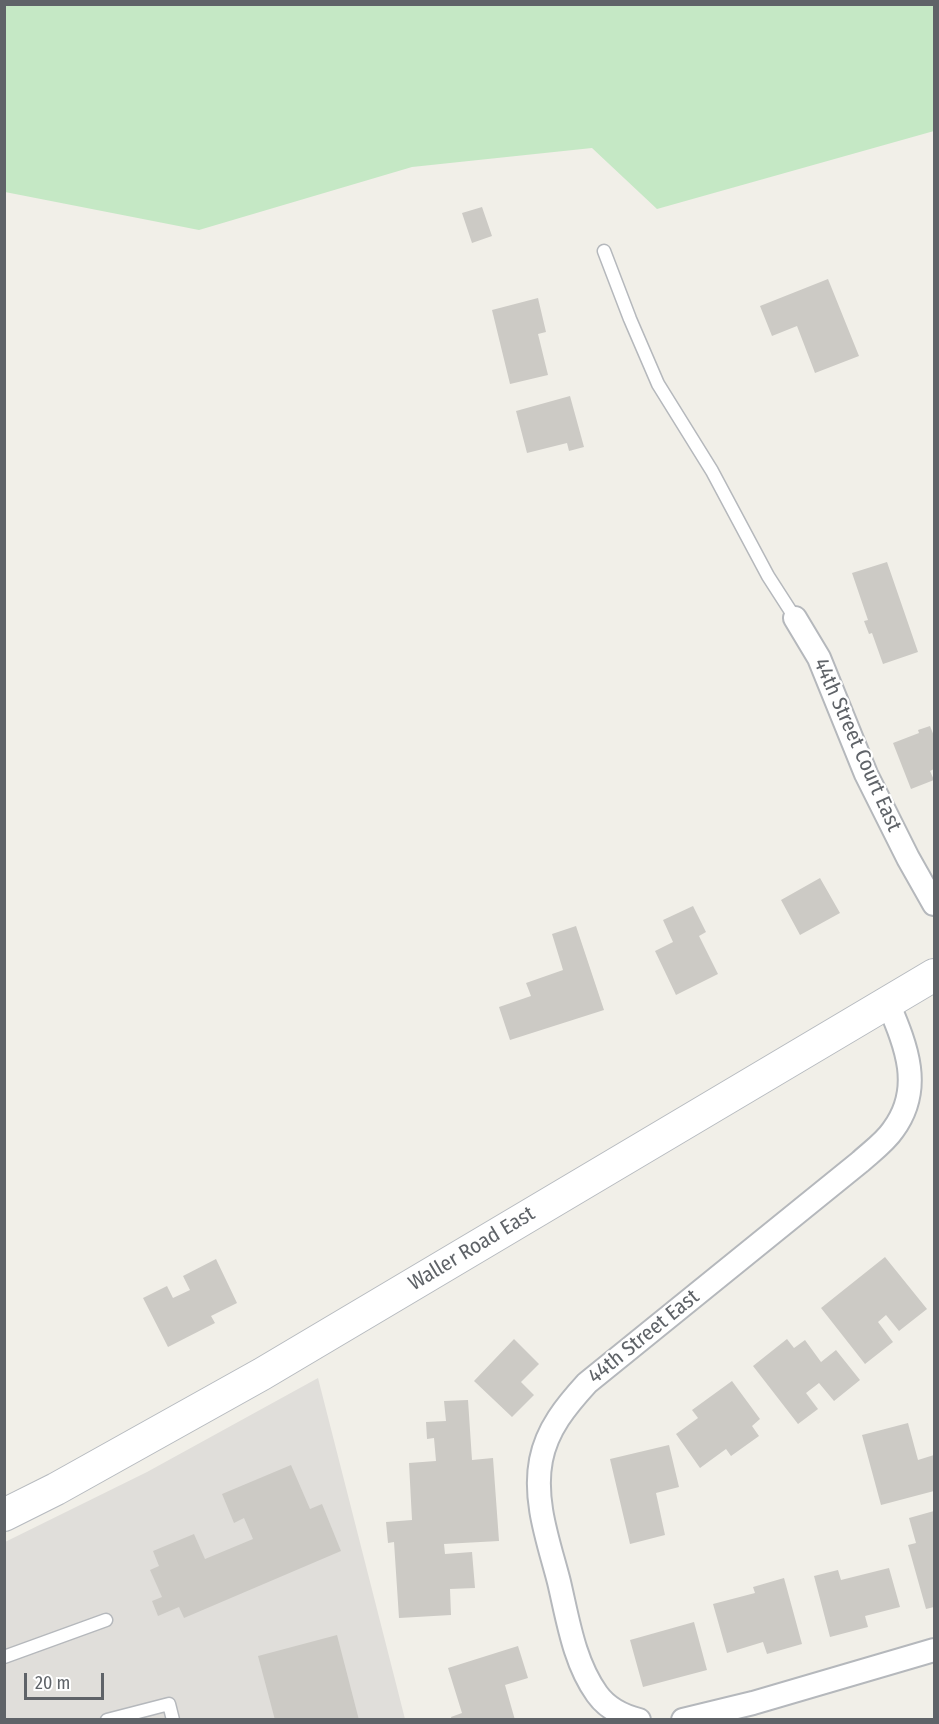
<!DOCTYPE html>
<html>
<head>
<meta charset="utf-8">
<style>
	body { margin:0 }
	#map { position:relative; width:939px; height:1724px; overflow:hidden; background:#f1efe8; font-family:"Fira Sans Condensed",sans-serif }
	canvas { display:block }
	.frame { position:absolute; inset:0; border:6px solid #5f6368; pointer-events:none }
	.scale { position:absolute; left:24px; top:1673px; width:80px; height:27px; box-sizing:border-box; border:3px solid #5f6368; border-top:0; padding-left:8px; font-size:18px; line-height:21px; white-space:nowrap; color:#5f6368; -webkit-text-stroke:4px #fff; paint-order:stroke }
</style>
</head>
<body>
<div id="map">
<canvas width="939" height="1724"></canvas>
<div class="frame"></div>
<div class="scale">20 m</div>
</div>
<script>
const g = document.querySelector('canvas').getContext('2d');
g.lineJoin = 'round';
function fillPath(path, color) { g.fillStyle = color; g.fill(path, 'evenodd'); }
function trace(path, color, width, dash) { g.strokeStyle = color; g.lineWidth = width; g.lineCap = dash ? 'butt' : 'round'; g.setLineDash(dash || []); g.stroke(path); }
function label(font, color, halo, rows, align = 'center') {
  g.font = font + ' "Fira Sans Condensed",sans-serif'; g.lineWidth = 4.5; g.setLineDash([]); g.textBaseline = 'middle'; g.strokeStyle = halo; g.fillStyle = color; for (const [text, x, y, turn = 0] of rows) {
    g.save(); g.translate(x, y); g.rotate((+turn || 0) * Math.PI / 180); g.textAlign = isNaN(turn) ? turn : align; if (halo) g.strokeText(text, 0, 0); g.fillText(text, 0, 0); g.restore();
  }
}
const industrial = new Path2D(`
	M318 1378 405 1719 5 1720V1542L147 1472Z`);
const green = new Path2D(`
	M4 5H934V131L657 209 592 148 412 167 199 230 5 192Z`);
const building = new Path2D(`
	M482 207 492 236 472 243 462 213Z
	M828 279 859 356 815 373 797 326 772 336 760 306Z
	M538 298 546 332 538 334 548 375 510 384 492 310Z
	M570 396 584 447 569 451 567 443 527 453 516 411Z
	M887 562 918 652 883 664 872 633 869 634 864 621 868 620 852 573Z
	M930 726 934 736V769L930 771 934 780 911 789 893 743 919 733 918 730Z
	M820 878 840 913 800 935 781 900Z
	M693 906 706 932 699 936 718 974 676 995 655 951 673 942 663 920Z
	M576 926 604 1010 510 1040 499 1007 531 996 526 983 563 970 552 934Z
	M885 1257 927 1309 899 1331 886 1315 878 1322 893 1342 865 1364 821 1308Z
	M216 1259 237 1303 211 1316 215 1323 168 1347 143 1298 167 1286 173 1298 190 1290 183 1276Z
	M514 1339 539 1364 521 1382 534 1395 512 1417 474 1381Z
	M787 1339 794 1348 805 1340 821 1362 836 1350 860 1380 834 1401 819 1383 806 1393 818 1409 798 1424 753 1366Z
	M732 1381 760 1419 752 1426 759 1436 731 1456 726 1449 700 1468 676 1434 698 1418 692 1410Z
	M468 1400 472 1460 493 1458 499 1541 444 1544 445 1554 472 1552 475 1588 450 1589 451 1615 399 1618 394 1542 388 1543 386 1522 412 1520 409 1463 436 1461 434 1438 427 1439 426 1422 446 1421 444 1401Z
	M908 1423 918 1460 934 1455V1491L881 1505 862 1435Z
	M669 1445 679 1487 656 1493 665 1535 630 1544 610 1459Z
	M291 1465 310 1509 322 1504 341 1551 184 1618 179 1607 158 1616 152 1601 162 1597 150 1570 159 1566 153 1551 194 1534 205 1559 253 1539 244 1518 234 1523 222 1494Z
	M934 1511V1607L926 1609 908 1545 916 1543 909 1518Z
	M889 1568 900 1607 865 1616 868 1627 830 1637 814 1576 838 1570 841 1580Z
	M784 1578 802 1644 767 1654 763 1642 727 1653 713 1604 755 1593 753 1587Z
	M694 1622 707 1670 643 1687 630 1640Z
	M337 1635 359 1720H275L258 1656Z
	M518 1646 528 1678 505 1685 515 1720H452L451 1717 462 1713 448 1668Z`);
const lane = new Path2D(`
	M604 251 630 319 658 384 712 471 768 576 795 618
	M4 1657 106 1620
	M107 1720 169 1704 173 1720`);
const street = new Path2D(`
	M795 618 819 658 866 774 908 858 934 904
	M639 1720C623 1716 607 1708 597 1694 574 1662 568 1620 559 1582 549 1543 533 1501 541 1460 547 1429 566 1406 587 1383L860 1162C871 1152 885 1142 893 1130 924 1088 906 1046 888 1003
	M683 1720 753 1703 934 1650`);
const secondary = new Path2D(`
	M4 1515 56 1489 262 1374 934 975`);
const streetNames = [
	["44th Street Court East",857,745,66],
	["Waller Road East",472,1249,-31],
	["44th Street East",644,1337,-39]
];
fillPath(industrial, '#e0deda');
fillPath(green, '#c5e8c5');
fillPath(building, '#cccac5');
trace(lane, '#b5b8bc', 15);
trace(street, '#b5b8bc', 26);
trace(secondary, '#b6babf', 34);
trace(lane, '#fff', 12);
trace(street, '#fff', 22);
trace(secondary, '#fff', 32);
label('21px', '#5f6368', '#fff', streetNames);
</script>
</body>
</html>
